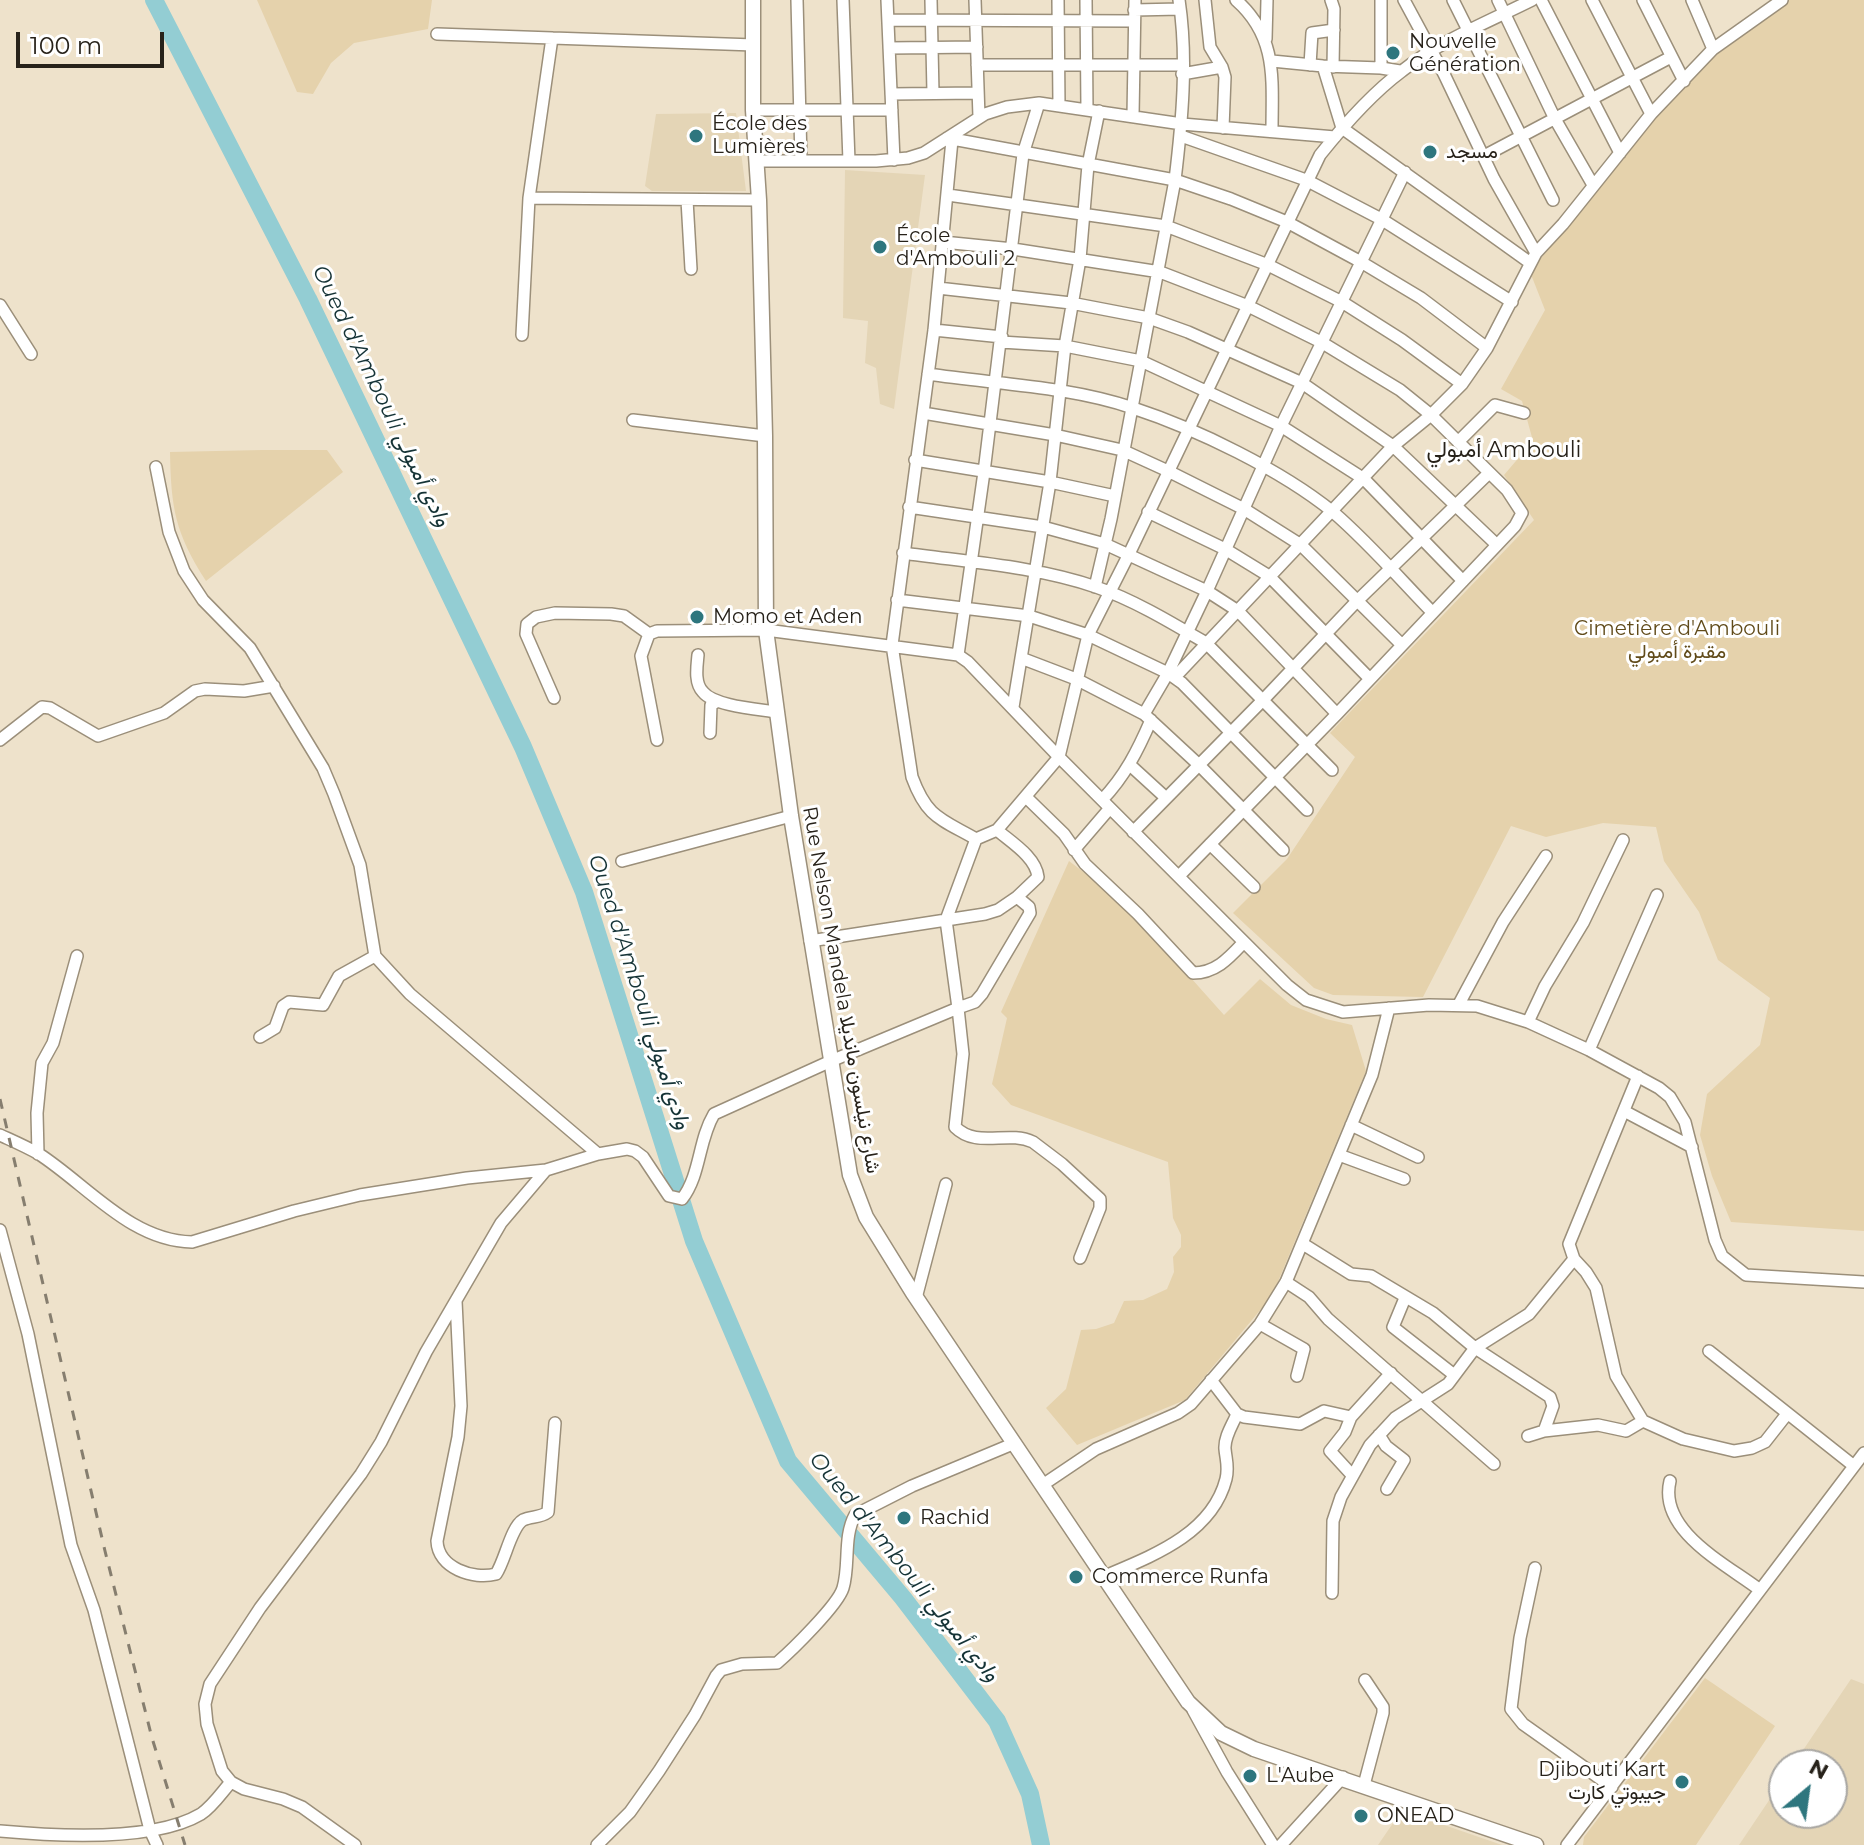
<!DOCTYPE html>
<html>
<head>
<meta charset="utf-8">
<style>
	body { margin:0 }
	#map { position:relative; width:1864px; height:1845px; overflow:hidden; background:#eee2cb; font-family:Montserrat,sans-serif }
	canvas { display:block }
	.north { position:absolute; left:1768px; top:1749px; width:80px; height:80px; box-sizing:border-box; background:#fff; border:2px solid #a9a7a3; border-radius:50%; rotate:29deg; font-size:22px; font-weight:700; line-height:32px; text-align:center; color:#27221a }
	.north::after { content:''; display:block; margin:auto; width:28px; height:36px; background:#2e767e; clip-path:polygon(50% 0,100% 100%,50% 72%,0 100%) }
	.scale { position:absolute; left:16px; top:32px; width:148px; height:36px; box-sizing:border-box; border:4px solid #27221a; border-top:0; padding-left:10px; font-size:24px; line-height:28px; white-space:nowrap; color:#27221a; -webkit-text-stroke:6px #fff; paint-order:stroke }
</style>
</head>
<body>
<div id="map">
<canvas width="1864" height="1845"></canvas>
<div class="north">N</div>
<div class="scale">100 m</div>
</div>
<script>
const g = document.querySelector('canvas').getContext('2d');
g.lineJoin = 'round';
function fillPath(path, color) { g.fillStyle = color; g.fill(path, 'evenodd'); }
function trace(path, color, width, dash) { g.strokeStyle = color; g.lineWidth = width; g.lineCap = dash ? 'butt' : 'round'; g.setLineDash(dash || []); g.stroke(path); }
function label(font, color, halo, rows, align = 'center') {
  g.font = font + ' Montserrat,Vazirmatn,sans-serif'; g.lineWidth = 6; g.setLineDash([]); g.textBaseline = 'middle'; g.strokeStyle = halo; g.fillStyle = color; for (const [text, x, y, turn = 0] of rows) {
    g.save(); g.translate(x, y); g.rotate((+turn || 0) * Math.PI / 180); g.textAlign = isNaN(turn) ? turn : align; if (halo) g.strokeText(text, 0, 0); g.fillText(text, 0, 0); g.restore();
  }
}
const built = new Path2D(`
	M736 113 746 191H652L645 186 656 114Z
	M845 170 925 175 894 409 880 404 876 368 865 363 868 321 843 318Z
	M1851 1679 1864 1684V1845H1739L1784 1778V1813H1832V1765H1793Z
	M1402 1810 1447 1826 1502 1845H1378Z`);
const green = new Path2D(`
	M257 0H432L428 29 354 43 331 63 313 94 297 92Z
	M1783 0H1864V1231L1731 1222 1712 1176 1700 1135 1707 1094 1760 1045 1770 998 1718 960 1699 912 1664 861 1656 827 1603 823 1546 837 1511 826 1423 997 1333 995 1314 988 1233 913 1287 859 1355 757 1330 733 1534 520 1504 475 1533 441 1522 401 1501 389 1545 310 1530 272 1655 114 1704 61Z
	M262 450H327L343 472 206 581C175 533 171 508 170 452Z
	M1069 861 1124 903 1224 1015 1260 979 1291 1005 1326 1019 1352 1025 1366 1071 1272 1296 1185 1400 1077 1445 1046 1408 1066 1389 1081 1330 1096 1329 1114 1323 1124 1301 1143 1300 1167 1289 1174 1272 1173 1257 1181 1247V1235L1173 1218 1168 1162 1011 1105 992 1084 1007 1018 1001 1012Z
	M1705 1678 1775 1726 1696 1845H1583L1584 1837Z`);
const river = new Path2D(`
	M154 0 308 299 523 747 584 892 694 1241 788 1461 903 1598 997 1721 1030 1794 1041 1845`);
const minor = new Path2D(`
	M797 0 801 160
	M843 0 849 161
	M887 0 894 160
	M931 0 933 93
	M975 0 979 117
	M1058 0 1059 105
	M1086 0 1087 109
	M1205 0 1210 47 1222 67 1225 77 1223 128
	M1236 0C1278 37 1272 80 1272 131
	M1331 0 1334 9 1333 67
	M1381 0V68
	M1453 0 1553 200
	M1498 0 1555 119 1593 185
	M1541 0 1620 153
	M1592 0 1651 114
	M1643 0 1684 81
	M1692 0 1713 49
	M1134 10 1180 9
	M888 20 1134 21
	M437 34 754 45
	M1266 39 1267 0
	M889 48 977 47
	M1272 61 1323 66 1381 68 1400 71
	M977 65H1182
	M1310 65 1312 33 1334 30
	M1323 66 1342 128 1529 262
	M1182 74 1222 67
	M891 94 977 93
	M753 110H892
	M1133 116 1135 0
	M1181 136 1306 180 1381 219 1512 302
	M947 138 1175 180 1231 199 1287 222 1361 262 1421 298 1487 348
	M952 140 934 330 892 645 912 777C927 818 941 819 976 839L997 830 1059 757 1088 635 1129 554 1320 155C1344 125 1371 94 1402 71 1440 41 1488 22 1532 0
	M1484 156 1671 57
	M757 161H876L908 158 924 153 985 114 1007 107 1039 103 1182 124 1335 137
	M948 195 1166 226 1268 265 1342 302 1402 340 1462 384
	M529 198 759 200
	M687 200 691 269
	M943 242 1013 249 1160 272 1248 306 1321 342 1400 390 1431 415 1507 490 1522 513 1515 526 1337 714 1179 876
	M1536 253 1563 224 1651 114 1713 49 1782 0
	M938 288 1071 303 1149 318 1188 332 1302 383 1393 446 1497 545
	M0 305 31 354
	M934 330 1002 337
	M522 335 529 198 552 38
	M1001 342 1065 346 1141 361 1281 426 1364 479 1463 581
	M928 374C995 384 1068 386 1133 408 1197 429 1281 470 1333 512 1368 542 1400 579 1432 612
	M923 413 1055 435 1122 450 1168 471 1244 509 1301 545 1402 645
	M633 420 765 436
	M1458 442 1495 405 1524 413
	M915 460 1050 482 1115 496
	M156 467 169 532 184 571 203 600 250 648 323 768 334 794 360 865 375 956 410 994 598 1154
	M909 507 1043 527 1105 544 1207 591 1238 611 1337 714
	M1148 512 1225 549 1269 576 1370 679
	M903 553C967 562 1035 566 1096 587 1134 600 1172 623 1206 643L1332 770
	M1095 587 1111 519 1175 180C1182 122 1188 59 1179 0
	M897 600 1029 616 1088 635 1168 673 1182 683 1307 810
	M698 655C697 666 694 683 703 692 714 706 757 709 776 712
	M958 655 984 472 1023 154 1039 103
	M1021 658 1076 679 1144 714 1198 764 1283 850
	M1175 677 1393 446 1431 415 1462 384 1487 348 1536 253 1494 179 1444 74 1404 0
	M554 698 526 634 527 624 536 617 555 613 611 614 624 616 649 634
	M1013 707 1050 482 1065 346 1080 259 1088 165 1099 111
	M1144 714 1168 673 1207 591 1281 426 1405 172
	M710 733 711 705 716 702
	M0 740 42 707 50 708 98 736 164 713 195 691 205 689 244 691 274 686
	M657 740 641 656 649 634 657 631 766 630 958 655 968 662 1059 757 1287 985 1306 1000 1343 1012 1429 1005 1477 1006 1528 1022 1589 1050 1659 1088 1670 1097 1685 1122 1715 1240 1722 1256 1746 1275 1864 1282
	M1130 765 1165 797
	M1026 797 1064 834 1085 864 1138 914 1193 973C1216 973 1229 958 1244 942
	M1102 800C1125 776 1138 750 1151 720
	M1133 832 1263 700 1356 602 1489 473
	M1210 844 1254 887
	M1074 850 1110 808
	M622 861 791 816
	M1017 897 1029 907 1030 913 982 994 975 1002 958 1008 963 1054 955 1127C977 1149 1007 1130 1033 1142L1062 1164 1100 1199V1208L1080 1258
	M810 941 985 914 998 910 1017 897 1038 877C1036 857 1011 842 997 830
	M1459 1004 1503 922 1546 856
	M1528 1022 1545 986 1583 923 1623 840
	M260 1037 275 1028 283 1006 289 1002 323 1005 339 976 375 956
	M1589 1050 1657 895
	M1638 1076 1569 1244 1574 1259 1586 1272 1596 1288 1616 1376 1643 1421 1683 1439 1734 1451 1752 1448 1765 1442 1787 1414
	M1624 1111 1692 1147
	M1351 1125 1418 1157
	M0 1135C13 1141 27 1147 39 1154 87 1185 131 1241 192 1242L294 1211 360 1195 467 1178 546 1170 598 1154 627 1149 635 1151 643 1157 669 1196 682 1199C701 1174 698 1141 714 1114L831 1061 958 1008 946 920 976 839
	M38 1154 37 1113 42 1063 53 1043 77 956
	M1339 1155 1404 1179
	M0 1230 28 1334 71 1545 94 1610 150 1830 157 1845
	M1303 1244 1351 1274 1371 1276 1433 1313 1475 1348 1550 1397 1553 1406 1544 1431
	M1286 1282 1309 1297 1328 1319 1494 1464
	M916 1298 946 1184
	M1405 1298 1393 1327 1453 1374
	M456 1301 461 1406 458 1437 437 1541C438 1568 473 1580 496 1574 505 1561 511 1527 523 1520 531 1516 540 1518 548 1512L555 1423
	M1260 1324 1304 1349 1297 1376
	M1709 1351 1854 1466
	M1211 1380 1237 1414 1244 1417 1300 1424 1324 1411 1351 1417 1391 1373
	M1351 1417 1345 1432 1330 1451 1352 1475
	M1379 1435 1386 1446 1404 1460 1387 1489
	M1528 1436 1544 1431 1598 1425 1626 1431 1643 1421
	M1670 1481C1658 1531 1726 1564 1760 1590
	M1044 1484 1096 1449 1178 1413 1191 1404 1260 1324 1286 1282 1372 1075 1389 1008
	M1535 1568 1520 1638 1511 1709 1523 1724 1612 1787
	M1105 1576C1152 1556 1212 1534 1226 1479 1229 1467 1226 1460 1225 1449 1224 1437 1233 1424 1237 1414
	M1332 1593 1333 1521 1341 1497 1370 1445 1395 1418 1448 1384 1475 1348 1529 1314 1574 1259
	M1193 1710 1227 1772 1273 1845
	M1364 1785 1383 1713V1707L1365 1680
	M0 1831C54 1836 154 1842 201 1814 213 1806 222 1792 231 1782
	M355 1845 302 1807 283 1799 244 1789 231 1782 222 1771 207 1724 205 1704 210 1684 260 1608 361 1474 381 1442 426 1352 501 1223 546 1170
	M597 1845 630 1812 659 1771 695 1715 716 1676 721 1670 742 1664 777 1663C792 1650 838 1605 843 1588 850 1565 843 1537 855 1515L912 1486 1015 1443
	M1281 1845 1343 1777
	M1567 1845 1864 1453`);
const major = new Path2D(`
	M753 0V110L759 200 765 436 766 630 791 816 850 1175 866 1217 913 1293 1188 1702 1221 1733 1254 1749 1536 1845`);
const rail = new Path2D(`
	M0 1099 105 1551 152 1738 185 1845`);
const markers = [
	[1393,53,8,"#2e767e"],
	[696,136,8,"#2e767e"],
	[1430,152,8,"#2e767e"],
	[880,247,8,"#2e767e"],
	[697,617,8,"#2e767e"],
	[904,1518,8,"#2e767e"],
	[1076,1577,8,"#2e767e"],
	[1250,1776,8,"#2e767e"],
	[1682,1782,8,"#2e767e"],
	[1361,1816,8,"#2e767e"]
];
const poiNames = [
	["Nouvelle",1409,42],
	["Génération",1409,65],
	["École des",712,124],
	["Lumières",712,147],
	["مسجد",1446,152],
	["École",896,236],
	["d'Ambouli 2",896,259],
	["Momo et Aden",713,617],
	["Rachid",920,1518],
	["Commerce Runfa",1092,1577],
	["Djibouti Kart",1666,1770,"right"],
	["جيبوتي كارت",1666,1793,"right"],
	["L'Aube",1266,1776],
	["ONEAD",1377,1816]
];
const parkNames = [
	["Cimetière d'Ambouli",1677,629],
	["مقبرة أمبولي",1677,652]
];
const streetNames = [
	["Rue Nelson Mandela شارع نيلسون مانديلا",841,990,80]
];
const waterNames = [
	["Oued d'Ambouli وادي أمبولي",381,396,64],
	["Oued d'Ambouli وادي أمبولي",639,992,72],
	["Oued d'Ambouli وادي أمبولي",904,1567,51]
];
const neighbourhoodNames = [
	["أمبولي Ambouli",1504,451]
];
fillPath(built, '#e4d5b6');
fillPath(green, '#e5d2ac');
trace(river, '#93cdd3', 18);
trace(minor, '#9b8f7a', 14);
trace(major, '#9b8f7a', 17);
trace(minor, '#fff', 11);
trace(major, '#fff', 14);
trace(rail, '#867e6f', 3, [10, 10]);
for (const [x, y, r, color] of markers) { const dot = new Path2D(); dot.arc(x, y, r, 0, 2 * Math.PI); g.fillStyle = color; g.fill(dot); trace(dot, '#fff', 3); }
label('20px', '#27221a', '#fff', poiNames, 'left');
label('20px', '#614b1a', '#fff', parkNames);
label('20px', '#27221a', '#fff', streetNames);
label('italic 22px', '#153336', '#fff', waterNames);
label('22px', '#27221a', '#fff', neighbourhoodNames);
</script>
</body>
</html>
